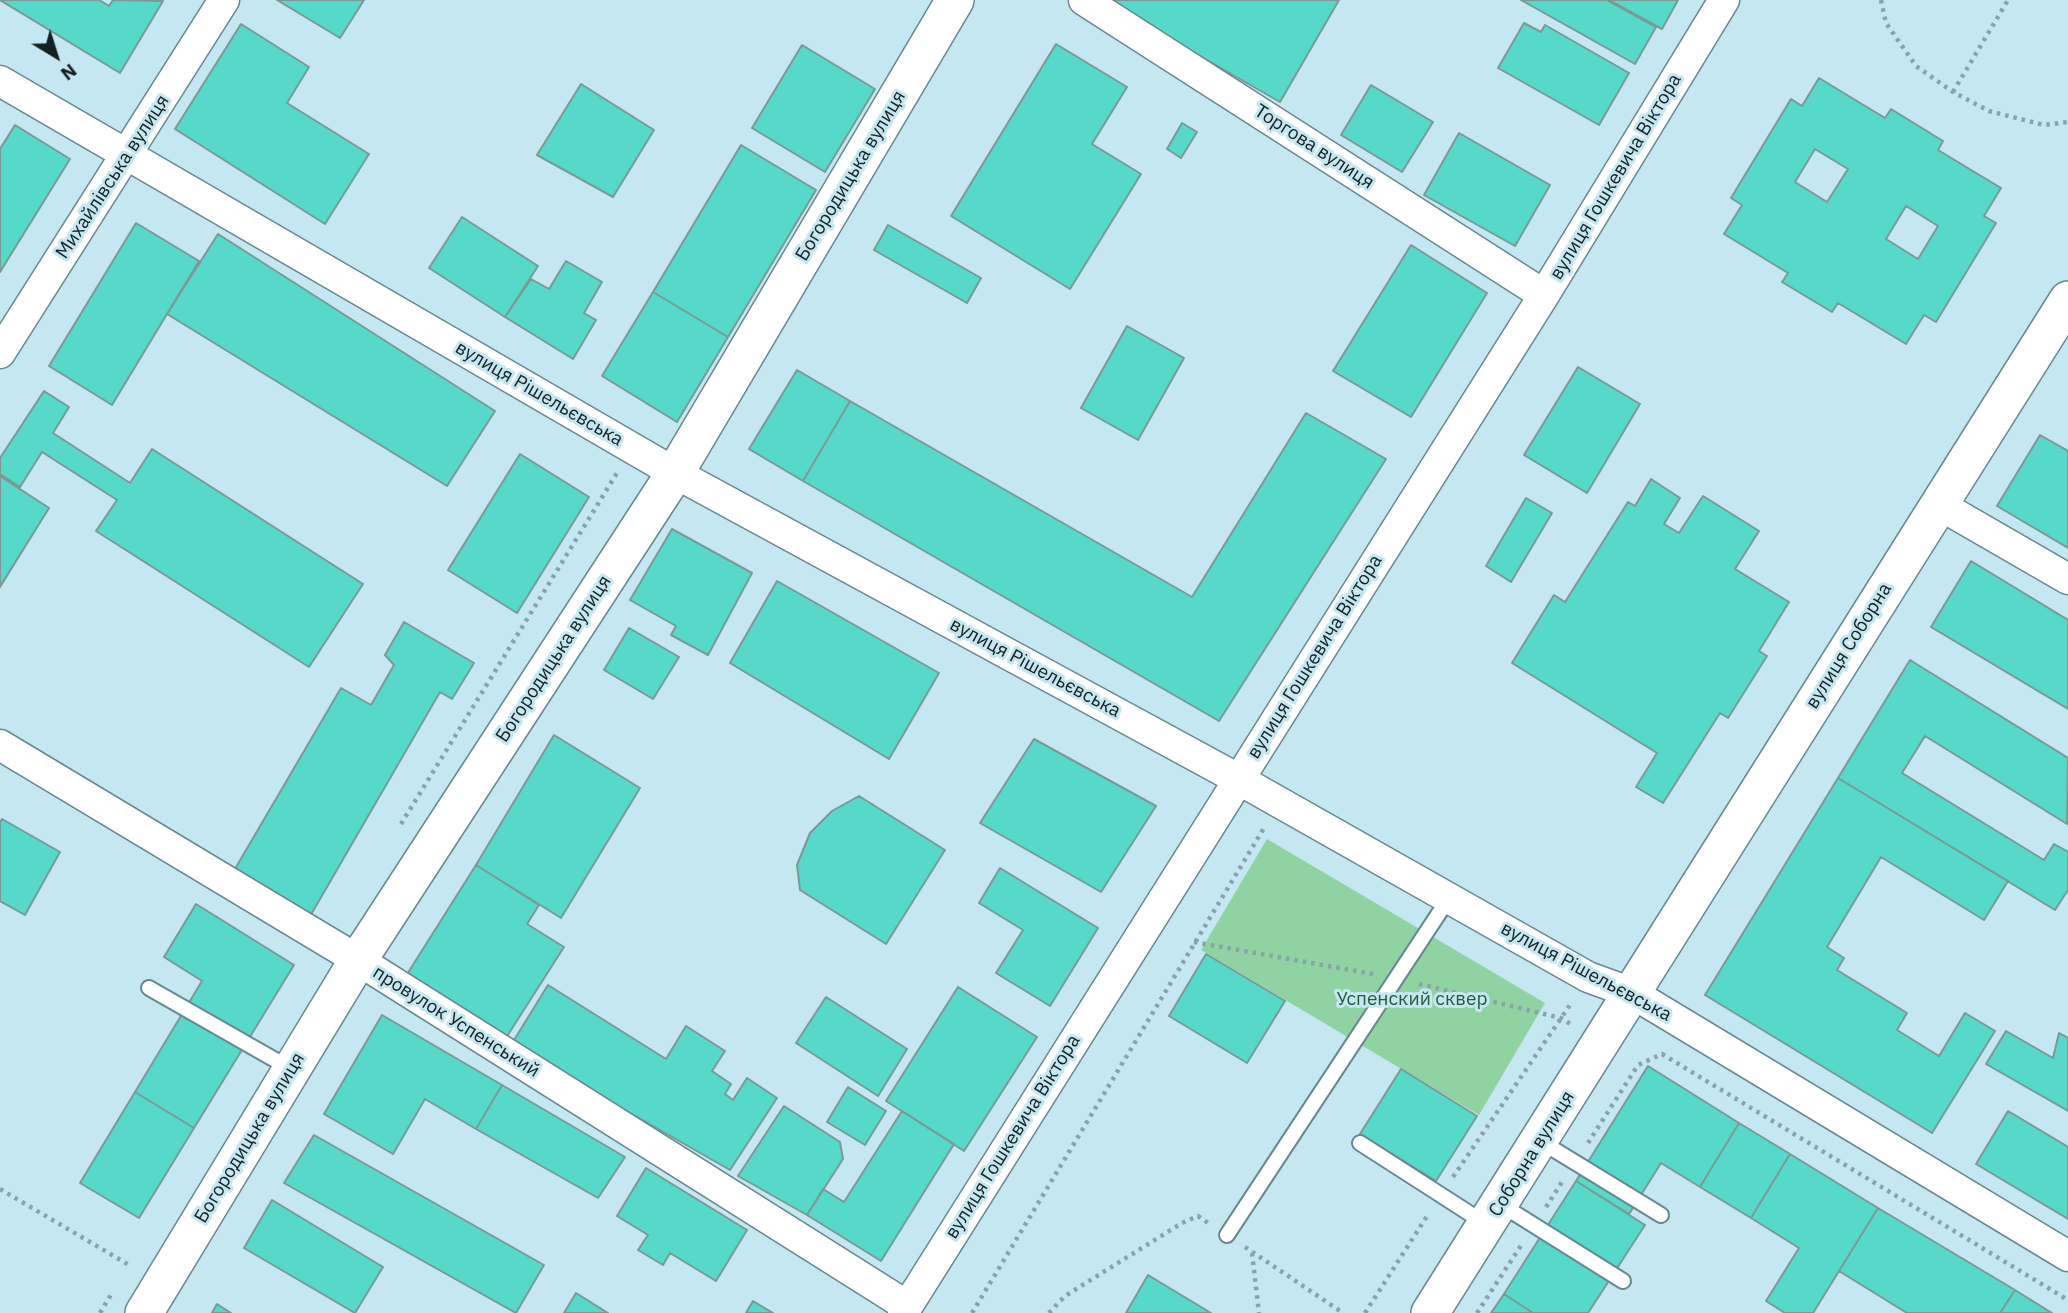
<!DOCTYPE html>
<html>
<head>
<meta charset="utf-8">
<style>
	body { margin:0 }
	#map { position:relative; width:2068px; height:1313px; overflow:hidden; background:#c5e7f1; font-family:"IBM Plex Sans",sans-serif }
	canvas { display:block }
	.north { position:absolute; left:21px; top:21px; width:70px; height:70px; -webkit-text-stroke:5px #c5e7f1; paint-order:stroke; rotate:142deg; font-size:19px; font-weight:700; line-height:28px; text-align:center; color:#142124 }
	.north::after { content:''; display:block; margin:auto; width:24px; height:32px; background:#142124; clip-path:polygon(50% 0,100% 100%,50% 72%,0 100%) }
</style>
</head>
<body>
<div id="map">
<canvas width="2068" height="1313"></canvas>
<div class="north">N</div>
</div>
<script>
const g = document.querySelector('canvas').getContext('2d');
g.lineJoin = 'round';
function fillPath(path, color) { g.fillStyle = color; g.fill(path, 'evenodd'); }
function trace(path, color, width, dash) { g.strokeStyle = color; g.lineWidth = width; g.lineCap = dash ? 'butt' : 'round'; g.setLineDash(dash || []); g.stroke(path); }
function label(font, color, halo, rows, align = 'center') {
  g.font = font + ' "IBM Plex Sans",sans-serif'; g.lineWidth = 6; g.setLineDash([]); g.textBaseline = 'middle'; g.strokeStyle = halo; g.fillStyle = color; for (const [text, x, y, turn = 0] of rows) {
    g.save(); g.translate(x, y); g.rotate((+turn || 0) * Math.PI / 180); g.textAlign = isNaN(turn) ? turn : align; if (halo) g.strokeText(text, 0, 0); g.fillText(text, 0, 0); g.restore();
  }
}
const green = new Path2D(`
	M1267 839 1545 1003 1479 1115 1201 950Z`);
const building = new Path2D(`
	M0 0H99L109 6 113 0 163 1 120 73Z
	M277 0H364L340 38Z
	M1102 0H1339L1280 102Z
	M1521 0H1607L1656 27 1635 64Z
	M1609 0H1678L1662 29Z
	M1524 23 1541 32 1545 25 1629 73 1599 125 1498 68Z
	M241 24 309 67 287 103 369 154 325 224 175 129Z
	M1056 44 1127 87 1092 144 1141 174 1070 289 951 216Z
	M802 45 875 89 825 172 752 128Z
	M1819 78 1885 118 1891 109 1943 141 1938 150 2001 188 1984 216 1996 223 1936 322 1924 315 1906 344 1838 303 1832 312 1782 282 1788 273 1724 234 1742 205 1731 198 1791 99 1802 106ZM1815 149 1848 169 1827 202 1795 182ZM1906 206 1938 226 1918 259 1886 239Z
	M581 84 654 130 613 197 537 155Z
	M1371 85 1433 122 1402 172 1341 135Z
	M1182 123 1197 132 1181 158 1167 149Z
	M15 125 70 159 0 272V149Z
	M1459 133 1550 185 1515 246 1424 195Z
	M741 145 816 190 728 337 653 292Z
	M462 217 538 266 505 317 429 268Z
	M136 223 199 261 112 405 49 366Z
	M888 225 981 278 967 303 874 250Z
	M218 234 495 411 447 486 167 314Z
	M1411 245 1487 293 1411 417 1333 371Z
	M566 261 602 282 584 313 596 320 573 359 505 317 531 279 549 289Z
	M653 292 728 337 677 422 602 376Z
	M1127 326 1184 358 1138 440 1081 408Z
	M1578 367 1640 404 1587 493 1524 455Z
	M797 370 850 401 803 481 749 449Z
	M44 391 69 407 53 433 130 483 152 449 363 584 309 667 96 531 117 500 42 452 20 487 0 474V458Z
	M850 401 1192 597 1306 413 1386 459 1219 721 803 481Z
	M2040 435 2068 451V548L1997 506Z
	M520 454 589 497 517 613 448 570Z
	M0 476 49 508 0 587Z
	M1651 479 1680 498 1664 524 1679 533 1703 496 1759 531 1735 569 1789 602 1759 651 1767 656 1728 718 1720 713 1663 803 1636 787 1657 753 1512 663 1554 595 1565 602 1628 502 1635 506Z
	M1526 498 1552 513 1511 582 1486 566Z
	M672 529 752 573 708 655 671 635 676 626 630 600Z
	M1971 561 2068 620V709L1931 627Z
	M777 581 939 673 889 759 730 663Z
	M404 622 474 663 452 699 440 692 309 918 232 874 341 688 371 705 394 665 385 655Z
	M629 628 679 657 653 699 604 670Z
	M1910 660 2068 758 2067 824 1925 736 1902 773 2044 860 2054 844 2068 852V890L2055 910 1838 778Z
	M554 735 640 788 561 918 476 865Z
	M1034 739 1156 806 1101 892 980 823Z
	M1838 778 2008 881 1984 920 1881 857 1827 947 1844 958 1837 970 1907 1013 1897 1030 1939 1056 1965 1013 1995 1031 1932 1133 1705 995Z
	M859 796 945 850 886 944 800 890 797 865 810 833 832 811Z
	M2 819 60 852 25 915 0 901V823Z
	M476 865 539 905 527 924 564 947 504 1041 404 979Z
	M1000 868 1098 928 1050 1006 996 973 1023 930 979 903Z
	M196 904 294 965 194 1128 135 1092 202 981 164 957Z
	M1206 954 1285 1001 1247 1063 1169 1016Z
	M548 985 666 1059 686 1026 725 1051 712 1071 731 1084 725 1094 733 1100 747 1078 777 1098 730 1170 511 1045Z
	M958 987 1037 1037 964 1151 886 1101Z
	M826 997 907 1049 878 1096 796 1043Z
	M382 1015 502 1085 476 1129 425 1099 393 1154 324 1114Z
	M2006 1031 2053 1058 2059 1033 2068 1038V1111L1986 1064Z
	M1648 1066 1739 1123 1700 1187 1661 1163 1629 1214 1576 1181Z
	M1401 1069 1477 1116 1436 1181 1360 1134Z
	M502 1085 625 1157 598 1198 476 1129Z
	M848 1087 886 1111 865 1145 827 1122Z
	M135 1092 194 1128 139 1218 80 1183Z
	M784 1106 840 1142 843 1159 807 1215 738 1176Z
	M902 1111 954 1144 881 1261 807 1215 823 1189 844 1202Z
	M2008 1111 2068 1147V1219L1976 1164Z
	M1739 1123 1790 1154 1751 1218 1700 1187Z
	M314 1135 544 1265 516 1313 284 1183Z
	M1790 1154 1878 1208 1813 1313H1785L1766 1301 1799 1248 1751 1218Z
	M646 1168 747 1230 716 1281 670 1253 663 1265 638 1250 648 1235 617 1216Z
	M1576 1181 1645 1225 1588 1313H1533L1504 1294Z
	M272 1200 383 1267 355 1313 244 1248Z
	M1878 1208 2015 1290 2000 1313H1907L1839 1271Z
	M1148 1275 1211 1313H1126Z
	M2015 1290 2052 1313H2000Z
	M576 1293 608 1313H564Z
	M1504 1294 1533 1313H1491Z
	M753 1301 773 1313H746Z
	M217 1304 231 1313H212Z`);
const path = new Path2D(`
	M1881 0 1886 23 1916 66 1953 92 1989 111 2044 125 2068 122
	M1953 92 2008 0
	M401 824 617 473
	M1194 942 1373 974
	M1419 984 1561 1018 1572 1025
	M1588 1143 1638 1065 1662 1054 2068 1300
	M1453 1177 1572 1002
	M0 1189 129 1265
	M1546 1207 1562 1182
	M1245 1247 1343 1313
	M1252 1253 1259 1313
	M100 1313 112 1293
	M972 1313 1264 828
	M1049 1313 1065 1296 1182 1223 1198 1216 1208 1223
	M1365 1313 1429 1213
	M1477 1313 1522 1244`);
const service = new Path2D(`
	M149 988 291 1069
	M1540 1141 1661 1215
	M1360 1143 1486 1224
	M1500 1204 1623 1281
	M1227 1235 1449 898`);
const minor = new Path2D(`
	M1084 0 1544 295
	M0 81 675 473 1238 779 1588 977 1632 993 2068 1256
	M0 353 224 0
	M1938 504 2068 579
	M0 745 358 960 907 1306
	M903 1313 1544 295 1724 0`);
const tertiary = new Path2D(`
	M144 1313 358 960 675 473 955 0
	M1430 1313 2068 300`);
const streetNames = [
	["Торгова вулиця",1314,147,33],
	["Богородицька вулиця",851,176,-59],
	["Михайлівська вулиця",113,177,-57],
	["вулиця Гошкевича Віктора",1616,177,-59],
	["вулиця Рішельєвська",539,394,30],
	["вулиця Соборна",1849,646,-58],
	["вулиця Гошкевича Віктора",1315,657,-58],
	["Богородицька вулиця",554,659,-57],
	["вулиця Рішельєвська",1035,668,28],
	["вулиця Рішельєвська",1586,972,28],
	["провулок Успенський",456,1022,32],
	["вулиця Гошкевича Віктора",1013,1137,-58],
	["Богородицька вулиця",250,1138,-59],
	["Соборна вулиця",1532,1154,-58]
];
const parkNames = [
	["Успенский сквер",1412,1000]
];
fillPath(green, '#90d3a3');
fillPath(building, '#57d9ca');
trace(building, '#799a95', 2);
trace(service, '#688891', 18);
trace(minor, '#688891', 33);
trace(tertiary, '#688891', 40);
trace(path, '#88a3aa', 4.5, [3.5, 5]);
trace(service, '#fff', 14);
trace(minor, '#fff', 30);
trace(tertiary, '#fff', 37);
label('19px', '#142124', '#c5e7f1', streetNames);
label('19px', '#225d37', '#c5e7f1', parkNames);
</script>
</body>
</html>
